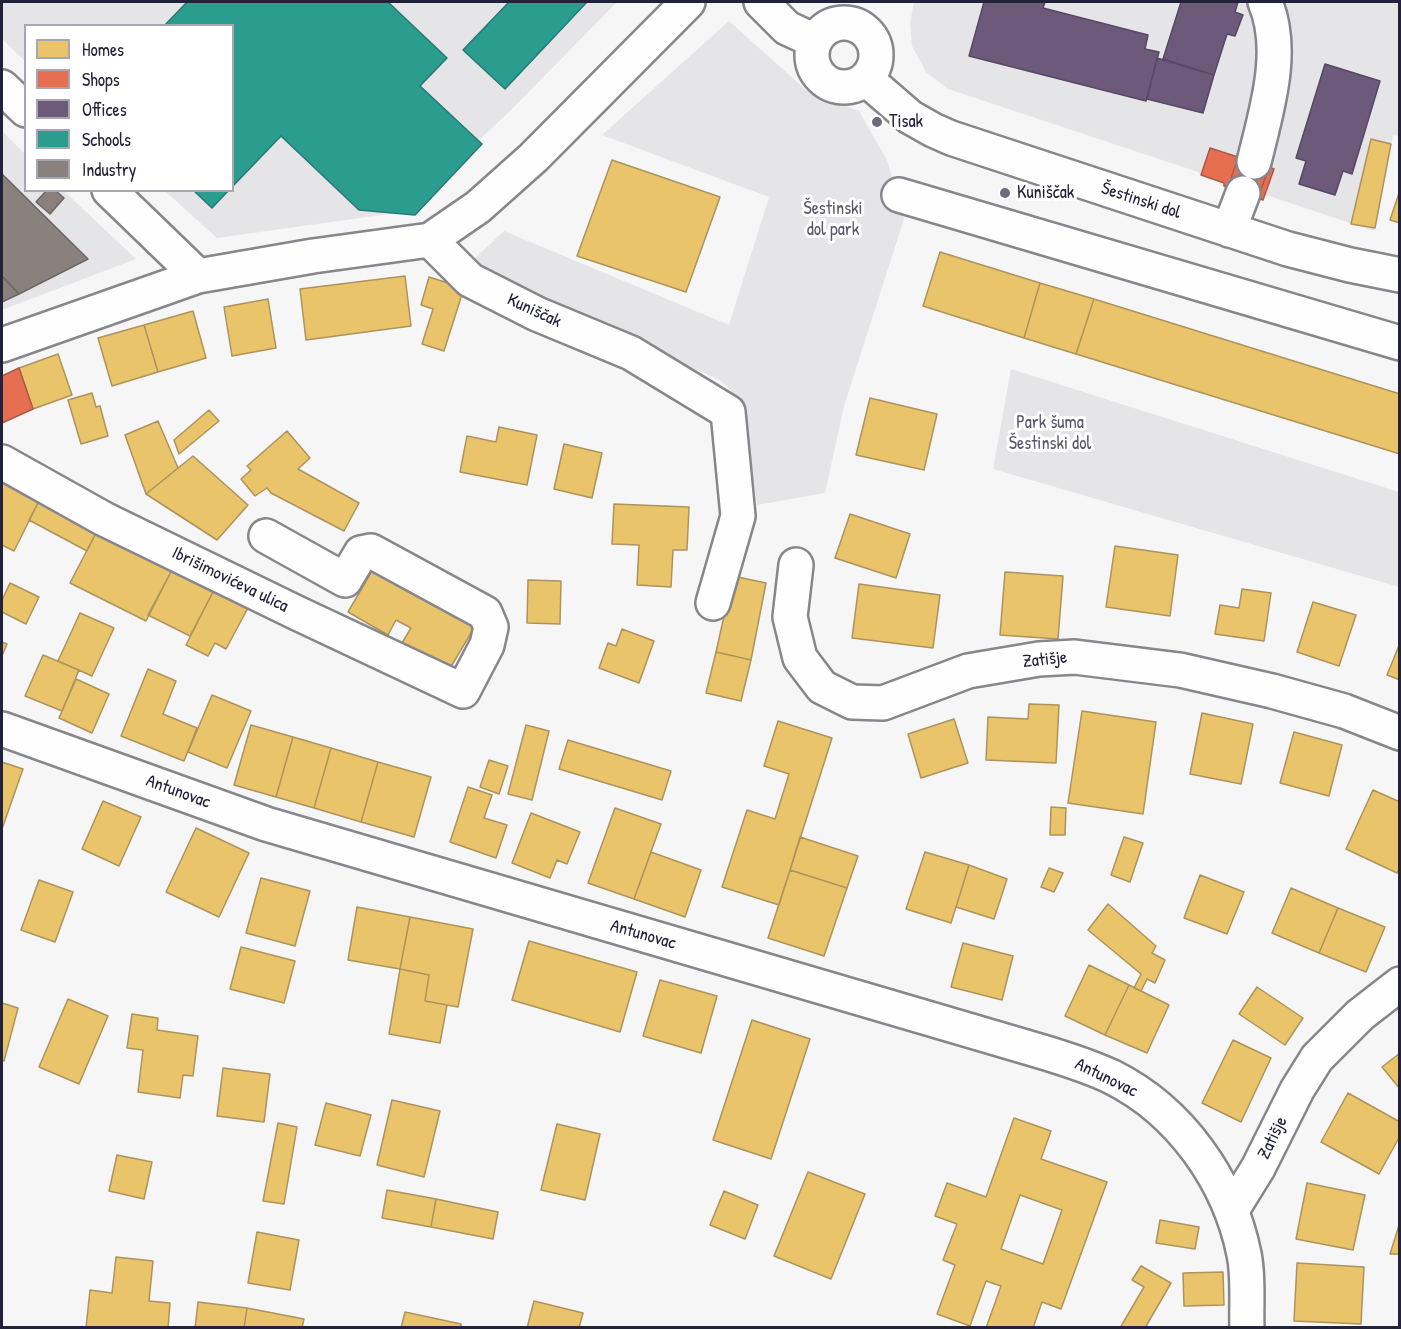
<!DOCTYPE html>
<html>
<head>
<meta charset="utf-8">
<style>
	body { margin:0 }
	#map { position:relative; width:1401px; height:1329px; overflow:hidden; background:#f6f6f7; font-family:"Patrick Hand",sans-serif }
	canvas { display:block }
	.frame { position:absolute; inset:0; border:3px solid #22223b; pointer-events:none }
	.legend { position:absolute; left:24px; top:24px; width:210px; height:168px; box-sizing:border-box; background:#fff; border:2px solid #a7a7b1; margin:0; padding:8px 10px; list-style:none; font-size:18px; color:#22223b }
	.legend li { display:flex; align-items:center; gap:12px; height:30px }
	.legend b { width:30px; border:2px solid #a7a7b1 }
</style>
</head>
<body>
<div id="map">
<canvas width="1401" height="1329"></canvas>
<div class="frame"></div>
<ul class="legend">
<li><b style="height:16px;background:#e9c46a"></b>Homes</li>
<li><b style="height:16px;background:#e76f51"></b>Shops</li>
<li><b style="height:16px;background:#6d597a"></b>Offices</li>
<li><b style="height:16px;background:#2a9d8f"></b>Schools</li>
<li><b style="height:16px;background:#8a817c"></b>Industry</li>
</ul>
</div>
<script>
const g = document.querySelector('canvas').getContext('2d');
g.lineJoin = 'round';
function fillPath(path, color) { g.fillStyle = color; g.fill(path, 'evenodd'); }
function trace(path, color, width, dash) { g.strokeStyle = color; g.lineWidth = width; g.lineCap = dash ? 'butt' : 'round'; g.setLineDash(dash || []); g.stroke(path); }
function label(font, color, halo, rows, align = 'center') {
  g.font = font + ' "Patrick Hand",sans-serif'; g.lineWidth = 6; g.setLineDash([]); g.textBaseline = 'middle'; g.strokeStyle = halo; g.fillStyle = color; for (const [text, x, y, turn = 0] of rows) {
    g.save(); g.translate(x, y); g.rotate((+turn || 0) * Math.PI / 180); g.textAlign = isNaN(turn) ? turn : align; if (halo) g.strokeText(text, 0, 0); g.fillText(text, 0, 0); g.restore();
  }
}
const built = new Path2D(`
	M2 2H617L511 110 403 212 217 238 165 191 232 190V26H26L25 61 2 39Z
	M914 2H1399V136L1393 135 1374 231 1266 195 1263 200 1258 198 1224 186V183L1201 175 1198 172 948 89 926 72 912 46 910 23Z
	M729 21 806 90 859 111 887 160 904 219 844 406 825 493 757 505 744 404 720 380 567 314 471 262 504 231 729 325 769 197 602 135Z
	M2 131 25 154 26 190 64 191 136 259 2 310Z
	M1011 369 1399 492V587L993 469Z`);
const homes = new Path2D(`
	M1371 139 1391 144 1375 228 1351 224Z
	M612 160 720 197 686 292 577 256Z
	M1400 190V223L1390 220Z
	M940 252 1040 283 1024 338 923 306Z
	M405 276 411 326 306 340 300 289Z
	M429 277 464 288 444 351 422 344 433 309 421 305Z
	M1040 283 1094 299 1076 354 1024 338Z
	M268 299 276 348 232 356 224 307Z
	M1094 299 1400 394V454L1076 354Z
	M193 311 206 358 158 372 144 325Z
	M144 325 158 372 112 386 98 338Z
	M58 354 72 395 33 409 19 368Z
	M92 393 96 407 100 406 108 436 81 444 68 400Z
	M870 398 937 414 924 470 856 455Z
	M209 410 219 421 179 454 174 440Z
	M158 421 178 468 146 494 125 435Z
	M499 427 537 435 527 485 460 472 467 436 496 442Z
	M287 431 310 458 298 469 359 503 344 531 271 493 267 488 255 496 241 479 251 470 247 466Z
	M564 444 602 453 592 498 554 489Z
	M193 456 248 505 217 540 146 494Z
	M6 476 41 497 14 551 2 545V485Z
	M41 497 98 529 87 551 29 520Z
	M614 504 689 507 687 550H673L671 587 637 585 639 545 612 544Z
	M850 514 910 534 896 578 835 558Z
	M98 529 174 566 146 621 70 583Z
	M1115 546 1178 555 1170 616 1106 607Z
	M376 564 477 623 446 675 399 648 411 628 396 620 388 635 348 612Z
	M174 566 215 588 190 636 148 615Z
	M1005 572 1063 576 1058 639 1000 635Z
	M733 576 766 583 751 660 716 652Z
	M528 580 561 581 560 624 527 623Z
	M10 583 39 597 26 624 2 612V600Z
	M859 584 940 595 933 648 852 638Z
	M215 588 249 606 226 649 215 643 208 656 186 645Z
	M1242 589 1271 593 1264 641 1215 634 1220 605 1239 608Z
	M1313 602 1356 615 1339 666 1297 652Z
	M80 613 114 628 92 676 58 661Z
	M622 629 654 641 639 683 599 668 608 643 616 646Z
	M2 642 7 644 2 656Z
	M1400 643V680L1387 675Z
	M716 652 751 660 741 701 706 693Z
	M43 655 79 670 62 711 25 696Z
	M148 669 176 681 163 714 197 728 184 761 121 736Z
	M76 679 109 694 92 733 59 718Z
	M212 695 251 711 227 768 188 752Z
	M1029 704 1059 705 1056 763 986 760 988 717 1028 719Z
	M1082 711 1156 722 1143 814 1068 803Z
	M1202 713 1253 724 1241 784 1190 774Z
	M954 719 968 763 921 778 908 734Z
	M778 721 832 738 779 905 722 887 747 810 775 819 789 774 764 766Z
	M251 725 293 737 276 797 234 785Z
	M526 725 549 731 532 800 508 794Z
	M1294 732 1342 745 1329 796 1280 783Z
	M293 737 331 748 314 808 276 797Z
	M568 740 671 771 662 800 559 769Z
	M331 748 378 762 361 822 314 808Z
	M489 760 508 766 499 794 480 787Z
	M2 762 23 769 2 829Z
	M378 762 431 777 414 837 361 822Z
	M468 787 492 795 484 818 507 825 496 858 450 842Z
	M1373 790 1400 802V868L1397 873 1346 849Z
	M103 801 141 817 119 866 82 849Z
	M1051 807 1066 808 1065 835H1050Z
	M615 808 661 824 634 899 588 883Z
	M531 813 580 832 567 864 557 860 550 878 512 863Z
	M196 828 249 853 219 917 166 892Z
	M800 837 858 856 847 888 790 870Z
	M1124 837 1143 843 1130 882 1111 875Z
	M651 852 701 870 685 917 634 899Z
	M925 852 969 865 951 923 906 909Z
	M969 865 1007 879 994 919 956 907Z
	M1049 868 1063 873 1054 892 1041 887Z
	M790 870 847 888 824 956 768 938Z
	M1200 875 1244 892 1227 934 1184 918Z
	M261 878 310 891 295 946 246 933Z
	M39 880 73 892 55 942 21 930Z
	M1291 888 1338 908 1319 953 1272 933Z
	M1108 904 1156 946 1152 953 1165 960 1155 983 1147 979 1141 991 1134 988 1141 974 1088 930Z
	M357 907 410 917 400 969 348 960Z
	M1338 908 1385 927 1366 972 1319 953Z
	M410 917 473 929 458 1007 425 1001 429 975 400 969Z
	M529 941 637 972 620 1032 512 1000Z
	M963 943 1013 956 1002 1000 951 987Z
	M241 947 295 961 284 1003 230 989Z
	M1089 965 1129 985 1105 1035 1065 1016Z
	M400 969 429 975 425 1001 447 1005 440 1043 389 1034Z
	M660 980 717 996 701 1053 643 1036Z
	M1129 985 1169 1005 1147 1053 1105 1035Z
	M1257 987 1303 1018 1285 1045 1239 1014Z
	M68 999 108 1016 79 1084 39 1067Z
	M2 1003 18 1008 4 1061 2 1060Z
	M132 1014 158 1018 157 1030 198 1036 193 1076 183 1075 180 1098 138 1092 143 1050 127 1048Z
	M752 1020 810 1039 771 1159 713 1140Z
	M1233 1040 1271 1058 1241 1122 1202 1103Z
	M1400 1053V1089L1382 1067Z
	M223 1068 270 1074 264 1122 217 1116Z
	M1348 1093 1400 1122V1136L1379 1174 1321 1142Z
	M392 1100 440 1111 424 1177 377 1165Z
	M326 1103 371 1115 360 1156 315 1145Z
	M1014 1118 1051 1131 1041 1159 1107 1182 1061 1309 1042 1302 1033 1328H986L1001 1286 986 1281 970 1326 937 1314 955 1265 943 1260 957 1224 935 1216 947 1183 986 1197ZM1020 1195 1062 1210 1043 1264 1001 1249Z
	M278 1123 297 1127 284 1204 263 1201Z
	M557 1124 600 1134 585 1200 541 1190Z
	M117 1155 152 1162 144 1199 109 1191Z
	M808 1172 865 1194 831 1279 774 1256Z
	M1307 1183 1365 1195 1353 1250 1296 1239Z
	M387 1190 436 1199 431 1227 382 1218Z
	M724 1191 758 1205 745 1239 710 1225Z
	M436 1199 498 1212 493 1239 431 1227Z
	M1160 1220 1199 1227 1195 1249 1156 1243Z
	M1400 1222V1254H1390Z
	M257 1232 299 1240 290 1290 248 1283Z
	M116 1257 153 1261 149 1301 170 1303 168 1328H86L90 1290 112 1293Z
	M1297 1263 1364 1267 1361 1324 1294 1321Z
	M1141 1266 1171 1283 1145 1328H1120L1144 1287 1132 1280Z
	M1223 1272 1224 1305 1184 1306 1183 1273Z
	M534 1301 583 1313 579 1328H527Z
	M198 1302 247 1308 244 1328H195Z
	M247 1308 304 1319 302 1328H244Z
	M405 1312 461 1324V1328H401Z`);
const shops = new Path2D(`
	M1210 148 1238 157 1228 188 1224 186V183L1201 175Z
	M1238 157 1269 167 1258 198 1228 188Z
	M1269 167 1274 169 1263 200 1258 198Z
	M19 368 33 409 2 423V376Z`);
const offices = new Path2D(`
	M984 2H1045L1043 8 1148 35 1145 49 1159 52 1146 101 969 56Z
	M1181 2H1238L1235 12 1243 15 1235 36 1227 34 1214 75 1163 59Z
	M1157 58 1214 75 1203 113 1147 99Z
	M1325 64 1380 81 1352 174 1343 171 1335 195 1299 184 1306 161 1296 158Z`);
const schools = new Path2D(`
	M187 2H388L447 58 420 86 482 144 415 215 359 210 281 136 232 187V26H164Z
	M509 2H587L505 89 463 50Z
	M193 190H229L212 208Z`);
const industry = new Path2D(`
	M2 174 88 259 19 294 2 276Z
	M47 190H55L64 198 50 214 36 202Z
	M2 276 19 294 2 302Z`);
const minor = new Path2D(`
	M761 2 787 28 815 41
	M812 55a32 32 0 1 1 64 0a32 32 0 1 1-64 0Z
	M866 79 910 117 933 130 951 138 1288 249 1350 265 1400 275
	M2 87 26 110
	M1254 162C1266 112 1286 51 1265 2
	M109 190 198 276
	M899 195 1400 343
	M1229 230 1243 193
	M430 240 470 280 537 314 631 353 728 412 738 516 713 603
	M2 345 198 276 313 256 430 240 478 207 533 158 688 2
	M2 462 104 519 297 613 463 691 487 645 491 627 485 613 371 551 361 553 345 580 266 536
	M796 565 790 617 800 658 822 687 852 702 883 703 968 671 1039 659 1075 657 1180 670 1272 691 1344 711 1400 733
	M2 729 266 824 1043 1052C1066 1059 1089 1066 1112 1077 1180 1111 1229 1180 1244 1254 1249 1277 1246 1304 1247 1328
	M1232 1210 1258 1168 1297 1090 1317 1058 1360 1015 1400 984`);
const markers = [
	[877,122,6,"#6c6c7d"],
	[1005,193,6,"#6c6c7d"]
];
const poiNames = [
	["Tisak",889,122],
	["Kuniščak",1017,193]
];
const streetNames = [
	["Šestinski dol",1141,201,18],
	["Kuniščak",534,311,25],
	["Ibrišimovićeva ulica",230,580,26],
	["Zatišje",1045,660,-6],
	["Antunovac",178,792,20],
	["Antunovac",643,935,16],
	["Antunovac",1106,1078,26],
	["Zatišje",1273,1138,-64]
];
const parkNames = [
	["Šestinski",833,209],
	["dol park",833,230],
	["Park šuma",1050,423],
	["Šestinski dol",1050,444]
];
fillPath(built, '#e5e5e8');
fillPath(homes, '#e9c46a');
trace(homes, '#ad935c', 1.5);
fillPath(shops, '#e76f51');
trace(shops, '#ac584a', 1.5);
fillPath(offices, '#6d597a');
trace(offices, '#564867', 1.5);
fillPath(schools, '#2a9d8f');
trace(schools, '#287876', 1.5);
fillPath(industry, '#8a817c');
trace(industry, '#6b6468', 1.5);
trace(minor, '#86868b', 38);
trace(minor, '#fefefe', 33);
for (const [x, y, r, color] of markers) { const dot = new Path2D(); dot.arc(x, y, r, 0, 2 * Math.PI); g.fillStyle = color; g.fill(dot); trace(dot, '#fff', 2); }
label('18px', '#22223b', '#fff', poiNames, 'left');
label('18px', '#22223b', '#fff', streetNames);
label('18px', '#58586b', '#fff', parkNames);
</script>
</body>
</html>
